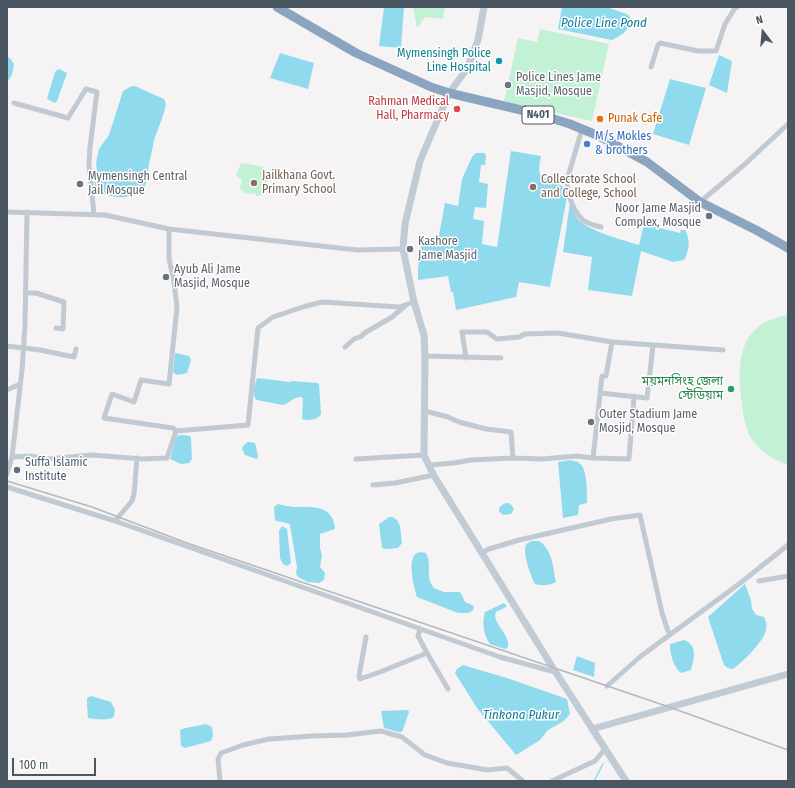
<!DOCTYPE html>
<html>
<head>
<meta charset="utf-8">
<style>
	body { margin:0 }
	#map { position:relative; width:795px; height:788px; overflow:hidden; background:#f5f3f3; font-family:"Fira Sans Condensed",sans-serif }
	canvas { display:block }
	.frame { position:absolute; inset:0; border:8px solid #4a5661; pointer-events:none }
	.north { position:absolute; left:743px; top:12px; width:40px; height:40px; -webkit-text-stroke:3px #fff; paint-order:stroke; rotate:344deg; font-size:11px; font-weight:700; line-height:16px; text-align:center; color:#4a5661 }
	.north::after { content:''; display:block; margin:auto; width:14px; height:18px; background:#4a5661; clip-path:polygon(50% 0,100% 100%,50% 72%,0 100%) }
	.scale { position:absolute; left:12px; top:758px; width:84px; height:18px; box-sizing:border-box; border:2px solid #4a5661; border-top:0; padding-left:5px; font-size:12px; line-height:14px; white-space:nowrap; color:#4a5661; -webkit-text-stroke:3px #fff; paint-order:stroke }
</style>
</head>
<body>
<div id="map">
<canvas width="795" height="788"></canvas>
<div class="frame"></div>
<div class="north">N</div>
<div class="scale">100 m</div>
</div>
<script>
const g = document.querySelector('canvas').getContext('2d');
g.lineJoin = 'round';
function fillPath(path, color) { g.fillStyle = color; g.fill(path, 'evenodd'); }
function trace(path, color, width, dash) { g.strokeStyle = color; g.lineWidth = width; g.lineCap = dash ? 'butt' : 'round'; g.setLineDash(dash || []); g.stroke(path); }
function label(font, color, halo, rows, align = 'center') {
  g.font = font + ' "Fira Sans Condensed","Noto Sans Bengali",sans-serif'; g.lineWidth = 3; g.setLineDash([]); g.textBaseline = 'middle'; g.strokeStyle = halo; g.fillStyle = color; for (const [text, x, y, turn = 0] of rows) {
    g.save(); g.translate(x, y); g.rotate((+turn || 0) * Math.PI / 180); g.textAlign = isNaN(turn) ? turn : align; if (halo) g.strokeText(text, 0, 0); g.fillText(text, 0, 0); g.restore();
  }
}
const green = new Path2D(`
	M413 7H445L443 19 425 17 417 28Z
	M540 29 609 44 592 121 504 102 518 38 537 42Z
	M241 163 263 167 268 174 265 194 257 196 256 194 246 193 240 189 242 180 236 175Z
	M788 315V465C774 460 762 453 753 441 744 428 743 413 741 397 737 357 741 323 788 315Z`);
const water = new Path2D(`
	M384 7H404L401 48 379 46Z
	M562 7H606L627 14 630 17C631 30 622 35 612 40L558 29Z
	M280 53 314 63 308 89 270 78Z
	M719 55 732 61 727 93 709 85Z
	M7 57 10 58 14 64 12 75 7 82Z
	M59 69 67 73 57 101 55 103 47 99 55 72 57 70Z
	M670 79 706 88 689 145 653 134Z
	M135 86 164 99 166 104C164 115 159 126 155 137 153 145 151 155 149 164 148 170 147 184 144 188 133 201 108 199 96 189L94 181 97 172 96 163 99 149 109 135 123 91 130 87Z
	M511 151 541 156C536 181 541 176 562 186L567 197 550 287 519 282 516 297 456 310 453 292H451L448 276 418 280V269L422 237 438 240 445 203 458 206 462 179 472 157 476 153H484L486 155 485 165H481L479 182 488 184 486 208 475 207 473 219 484 221 482 244 497 247Z
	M570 202C572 207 574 214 578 219 588 231 623 240 639 245L644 224 680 233 681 230H685C691 240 689 251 684 260L673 262 641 251 632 296 588 290 592 257 563 252Z
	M175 353 189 356 191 360 187 373 177 375 173 372Z
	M257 378 290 382 292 381 318 383 319 384 321 414C318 420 308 421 302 419L303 399 301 397C293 397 290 403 283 405L257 400 255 398 253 390Z
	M180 435 190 436 191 438 192 459 189 463 181 464 170 459 176 437Z
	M248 442 255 443 258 455 257 459 245 455 242 449 244 445Z
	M570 460C573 461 577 461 579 463 588 468 587 494 587 503L579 505 578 515 563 518 558 462Z
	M506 503C510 503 512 505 514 509L511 514 503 515 499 511C499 506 502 505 506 503Z
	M278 504C283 505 291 507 296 507 314 507 333 505 335 529L320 534V548L322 555 320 567 325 573 324 580 319 583 308 582 298 577 296 574 297 567 290 525C286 521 280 523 275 520L274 507Z
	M389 517H393L397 520 400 526 402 543 398 548 386 549 382 548 379 524Z
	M282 526 287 529 291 563 287 566 283 564 280 558 279 531Z
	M531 541H539C553 550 553 568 556 582 548 586 543 586 535 584 531 577 522 552 526 545 526 544 530 542 531 541Z
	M420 552 426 553C433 567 424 575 434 588L444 592H459L461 593 465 602 472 605 474 607 473 610 469 613H458L417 597C414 588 409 566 413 558 414 554 417 553 420 552Z
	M745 584 751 600 752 609 756 615 764 617C766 621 767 626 766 630 764 641 742 663 733 669L728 668 724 665 708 617Z
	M504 603 507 606 506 607 496 612 495 615C496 627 510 635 508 647L505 649 490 644C483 634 482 623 485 612Z
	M684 640C698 645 694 659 691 670L681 673C674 668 669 652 670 644Z
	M577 656 595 663 594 677 573 670Z
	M463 665 510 679 567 699 570 714 564 721 548 730 540 740 516 755 477 708 455 673 457 669Z
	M91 696 111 702 115 710 114 717C106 721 96 719 88 718L87 704V698Z
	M408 710 409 712 402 732H398L384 728 381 711Z
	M206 724 212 727 213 736 211 741 185 748 181 746 180 730 186 728Z`);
const stream = new Path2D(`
	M594 781 603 764`);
const street = new Path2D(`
	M651 67 658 45 660 43 698 51H716L725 24 735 8 737 7
	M14 103 68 118 86 89 97 92 90 147 89 164 94 215
	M582 129 567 180C567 193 573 211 582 219 587 224 594 225 601 227
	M700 202 744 165 788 124
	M7 212 105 215 169 229 357 250 403 249
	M169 229V259L174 282 177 307 169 384 141 380 134 402 112 394 104 418 173 428 176 431
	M26 293H36L64 302 63 329 56 328
	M7 346 40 350 74 357 76 349
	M345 347 354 339 362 336 363 334 392 317 405 306
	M425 356 501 358
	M466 358 462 332H487L497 339 519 337 525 334 558 333 612 342 723 350
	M7 390 20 384
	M600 393 647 398 653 345
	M425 411 448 417 459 422 486 429 511 432 513 458 542 459 577 456 593 458 629 459 634 396
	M12 457 31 456 47 459 92 455 143 459 167 458 176 431 248 425 258 328 273 317 306 306 322 302 399 307 414 302
	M593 458 602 376H606L612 342
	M356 459 424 455
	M429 465 454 463 471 460 513 458
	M7 474 12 457 22 370 25 325 27 212
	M373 485 395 483 434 475
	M7 487 115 521 500 657 555 672
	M115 521 132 501 134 494 137 458
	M482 553 489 549 519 540 611 519 640 515 662 613 668 631
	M759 581 788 576
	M420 629 418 636 427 653
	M366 637 359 676 360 679 380 672 427 653 448 689
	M607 686 641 656 739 584 788 545
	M220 781 218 759 221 753 243 745 269 739 312 736 347 735 381 731 402 737 425 755 447 763 488 770 507 768 523 781
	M552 781 595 761 605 749`);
const secondary = new Path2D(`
	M484 7 478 40 467 69 449 93 420 161 405 224 403 249 414 302 424 335 425 356 424 455 433 474 553 668 626 781
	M592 729 788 674`);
const highway = new Path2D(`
	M277 7 356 53 431 87 449 93 538 114 570 124 599 136 647 162 700 202 756 230 788 248`);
const rail = new Path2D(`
	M7 481 92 507 187 543 672 708 788 750`);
const markers = [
	[499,61,4,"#0f9aa8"],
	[508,85,4,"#6b7280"],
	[457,109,4,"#e0444e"],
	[600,119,4,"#e8710a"],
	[587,144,4,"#3f7fe0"],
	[254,183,4,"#8d6e63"],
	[80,184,4,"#6b7280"],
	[533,187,4,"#8d6e63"],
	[709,216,4,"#6b7280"],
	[410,249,4,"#6b7280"],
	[166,277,4,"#6b7280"],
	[731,389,4,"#2e9e5b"],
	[591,422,4,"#6b7280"],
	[17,470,4,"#5c6f8a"]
];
const shields = [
	[538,115,32]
];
const shieldNames = [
	["N401",538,115]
];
const cultureNames = [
	["Mymensingh Police",491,54],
	["Line Hospital",491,68]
];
const worshipNames = [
	["Police Lines Jame",516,78],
	["Masjid, Mosque",516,92],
	["Mymensingh Central",88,177],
	["Jail Mosque",88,191],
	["Noor Jame Masjid",701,209,"right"],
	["Complex, Mosque",701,223,"right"],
	["Kashore",418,242],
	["Jame Masjid",418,256],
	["Ayub Ali Jame",174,270],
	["Masjid, Mosque",174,284],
	["Outer Stadium Jame",599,415],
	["Mosjid, Mosque",599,429]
];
const healthNames = [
	["Rahman Medical",449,102],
	["Hall, Pharmacy",449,116]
];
const foodNames = [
	["Punak Cafe",608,119]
];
const shopNames = [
	["M/s Mokles",595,137],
	["& brothers",595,151]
];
const educationNames = [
	["Jailkhana Govt.",262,176],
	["Primary School",262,190],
	["Collectorate School",541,180],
	["and College, School",541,194]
];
const leisureNames = [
	["ময়মনসিংহ জেলা",723,382],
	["স্টেডিয়াম",723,396]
];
const serviceNames = [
	["Suffa Islamic",25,463],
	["Institute",25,477]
];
const waterNames = [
	["Police Line Pond",604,23],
	["Tinkona Pukur",521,715]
];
fillPath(green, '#c3f1d5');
fillPath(water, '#90daee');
trace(stream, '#90daee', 1.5);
trace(street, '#c1cad2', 5);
trace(secondary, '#c1cbd6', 7);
trace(highway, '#8ba5c1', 9);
trace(rail, '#b5b8bd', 1.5);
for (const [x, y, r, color] of markers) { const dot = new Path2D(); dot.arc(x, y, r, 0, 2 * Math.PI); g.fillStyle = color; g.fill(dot); trace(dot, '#fff', 1.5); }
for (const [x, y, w] of shields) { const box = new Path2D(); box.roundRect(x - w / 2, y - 9, w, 18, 3); g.fillStyle = '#fff'; g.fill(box); trace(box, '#4a5661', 1); }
label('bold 11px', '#4a5661', null, shieldNames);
label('12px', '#0d838f', '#fff', cultureNames, 'right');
label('12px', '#5b616d', '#fff', worshipNames, 'left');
label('12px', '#be3a42', '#fff', healthNames, 'right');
label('12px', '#c56008', '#fff', foodNames, 'left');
label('12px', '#366cbe', '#fff', shopNames, 'left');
label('12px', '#785e54', '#fff', educationNames, 'left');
label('12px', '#27864d', '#fff', leisureNames, 'right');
label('12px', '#4e5e75', '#fff', serviceNames, 'left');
label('italic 13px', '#0c7c9b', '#fff', waterNames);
</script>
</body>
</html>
